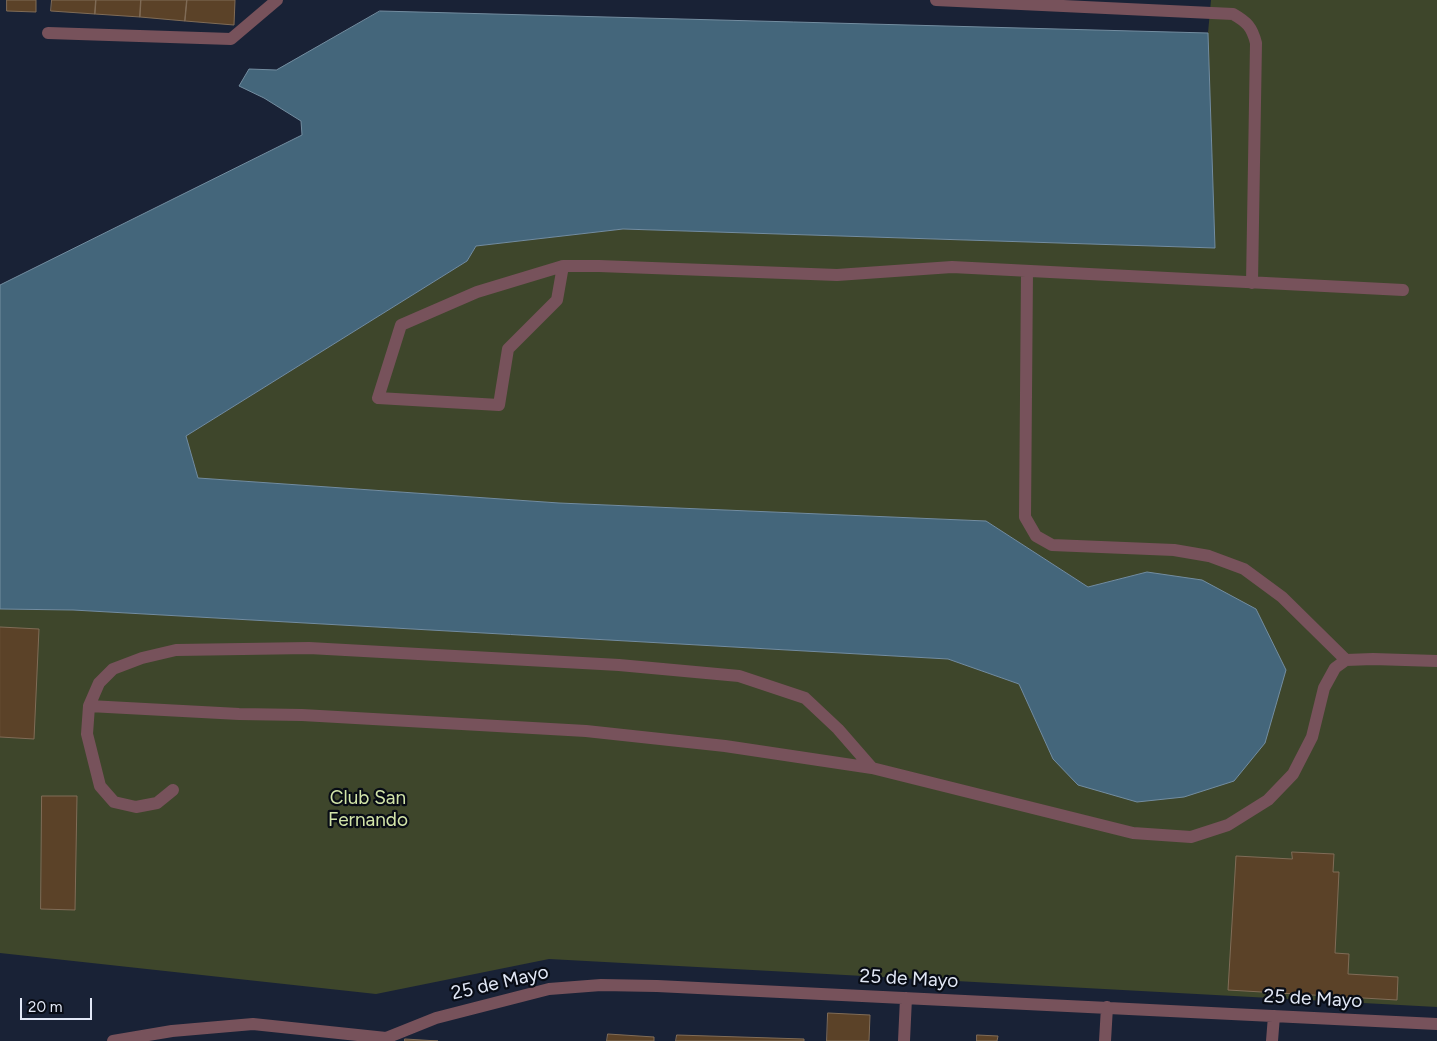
<!DOCTYPE html>
<html>
<head>
<meta charset="utf-8">
<style>
	body { margin:0 }
	#map { position:relative; width:1437px; height:1041px; overflow:hidden; background:#192236; font-family:Figtree,sans-serif }
	canvas { display:block }
	.scale { position:absolute; left:20px; top:998px; width:72px; height:22px; box-sizing:border-box; border:2px solid #e2e8f6; border-top:0; padding-left:6px; font-size:15px; line-height:18px; white-space:nowrap; color:#e2e8f6; -webkit-text-stroke:4px #080c15; paint-order:stroke }
</style>
</head>
<body>
<div id="map">
<canvas width="1437" height="1041"></canvas>
<div class="scale">20 m</div>
</div>
<script>
const g = document.querySelector('canvas').getContext('2d');
g.lineJoin = 'round';
function fillPath(path, color) { g.fillStyle = color; g.fill(path, 'evenodd'); }
function trace(path, color, width, dash) { g.strokeStyle = color; g.lineWidth = width; g.lineCap = dash ? 'butt' : 'round'; g.setLineDash(dash || []); g.stroke(path); }
function label(font, color, halo, rows, align = 'center') {
  g.font = font + ' Figtree,sans-serif'; g.lineWidth = 4.5; g.setLineDash([]); g.textBaseline = 'middle'; g.strokeStyle = halo; g.fillStyle = color; for (const [text, x, y, turn = 0] of rows) {
    g.save(); g.translate(x, y); g.rotate((+turn || 0) * Math.PI / 180); g.textAlign = isNaN(turn) ? turn : align; if (halo) g.strokeText(text, 0, 0); g.fillText(text, 0, 0); g.restore();
  }
}
const green = new Path2D(`
	M1211 0H1437V1007L549 959 376 994 0 953V609L73 610 948 659 1019 684 1053 759 1147 572 1088 587 986 521 559 503 198 478 186 436 467 261 476 246 623 229 1215 248 1208 33Z`);
const water = new Path2D(`
	M380 11 1208 33 1215 248 623 229 476 246 467 261 186 436 198 478 559 503 986 521 1088 587 1147 572 1202 580 1256 609 1286 670 1265 743 1234 781 1184 797 1137 802 1078 785 1053 759 1019 684 948 659 73 610 0 609V285L302 135 301 121 264 98 239 86 249 69 276 70Z`);
const building = new Path2D(`
	M7 0H36V12L7 11Z
	M52 0H96L95 14 51 11Z
	M96 0H141L140 17 95 14Z
	M141 0H187L185 21 140 17Z
	M187 0H235L234 25 185 21Z
	M0 627 39 629 34 739 0 737Z
	M42 796H77L75 910 41 909Z
	M1292 852 1334 854 1333 872H1339L1335 953 1349 954 1348 974 1398 977 1397 1000 1228 990 1236 856 1292 859Z
	M828 1013 870 1015 869 1041H827Z
	M608 1034 654 1037V1041H607Z
	M677 1035 804 1039V1041H676Z
	M977 1035 998 1036 997 1041H977Z
	M405 1039 438 1041H405Z`);
const lane = new Path2D(`
	M936 0 1233 14C1247 22 1252 27 1256 43L1252 283
	M48 33 231 39 277 0
	M563 266 477 292 401 325 378 398 499 405 508 349 557 300 563 266H599L837 275 952 267 1403 290
	M1027 272 1025 517 1036 536 1052 545 1174 550 1209 556 1244 569 1282 597 1346 660
	M89 706 239 714 302 715 586 731 725 746 872 768 1133 833 1191 837 1228 825 1268 800 1293 774 1312 737 1324 688 1335 668 1346 660 1373 659 1437 661
	M173 790 157 803 136 807 114 802 100 786 87 734 89 706 99 683 113 669 142 658 176 650 309 648 619 665 739 676 805 698 838 729 872 768`);
const street = new Path2D(`
	M113 1041 172 1031 253 1024 386 1038
	M382 1041 386 1038 436 1018 549 989 601 985 657 986 1437 1024
	M904 1041 906 998
	M1105 1041 1107 1007
	M1272 1041 1274 1016`);
const parkNames = [
	["Club San",368,798],
	["Fernando",368,820]
];
const streetNames = [
	["25 de Mayo",909,979,3],
	["25 de Mayo",500,983,-13],
	["25 de Mayo",1313,999,3]
];
fillPath(green, '#3e462b');
fillPath(water, '#44667b');
trace(water, '#738da0', 1);
fillPath(building, '#5b4228');
trace(building, '#806c57', 1);
trace(lane, '#77525b', 12);
trace(street, '#77525b', 12);
label('19px', '#d3e5a9', '#080c15', parkNames);
label('19px', '#e2e8f6', '#080c15', streetNames);
</script>
</body>
</html>
